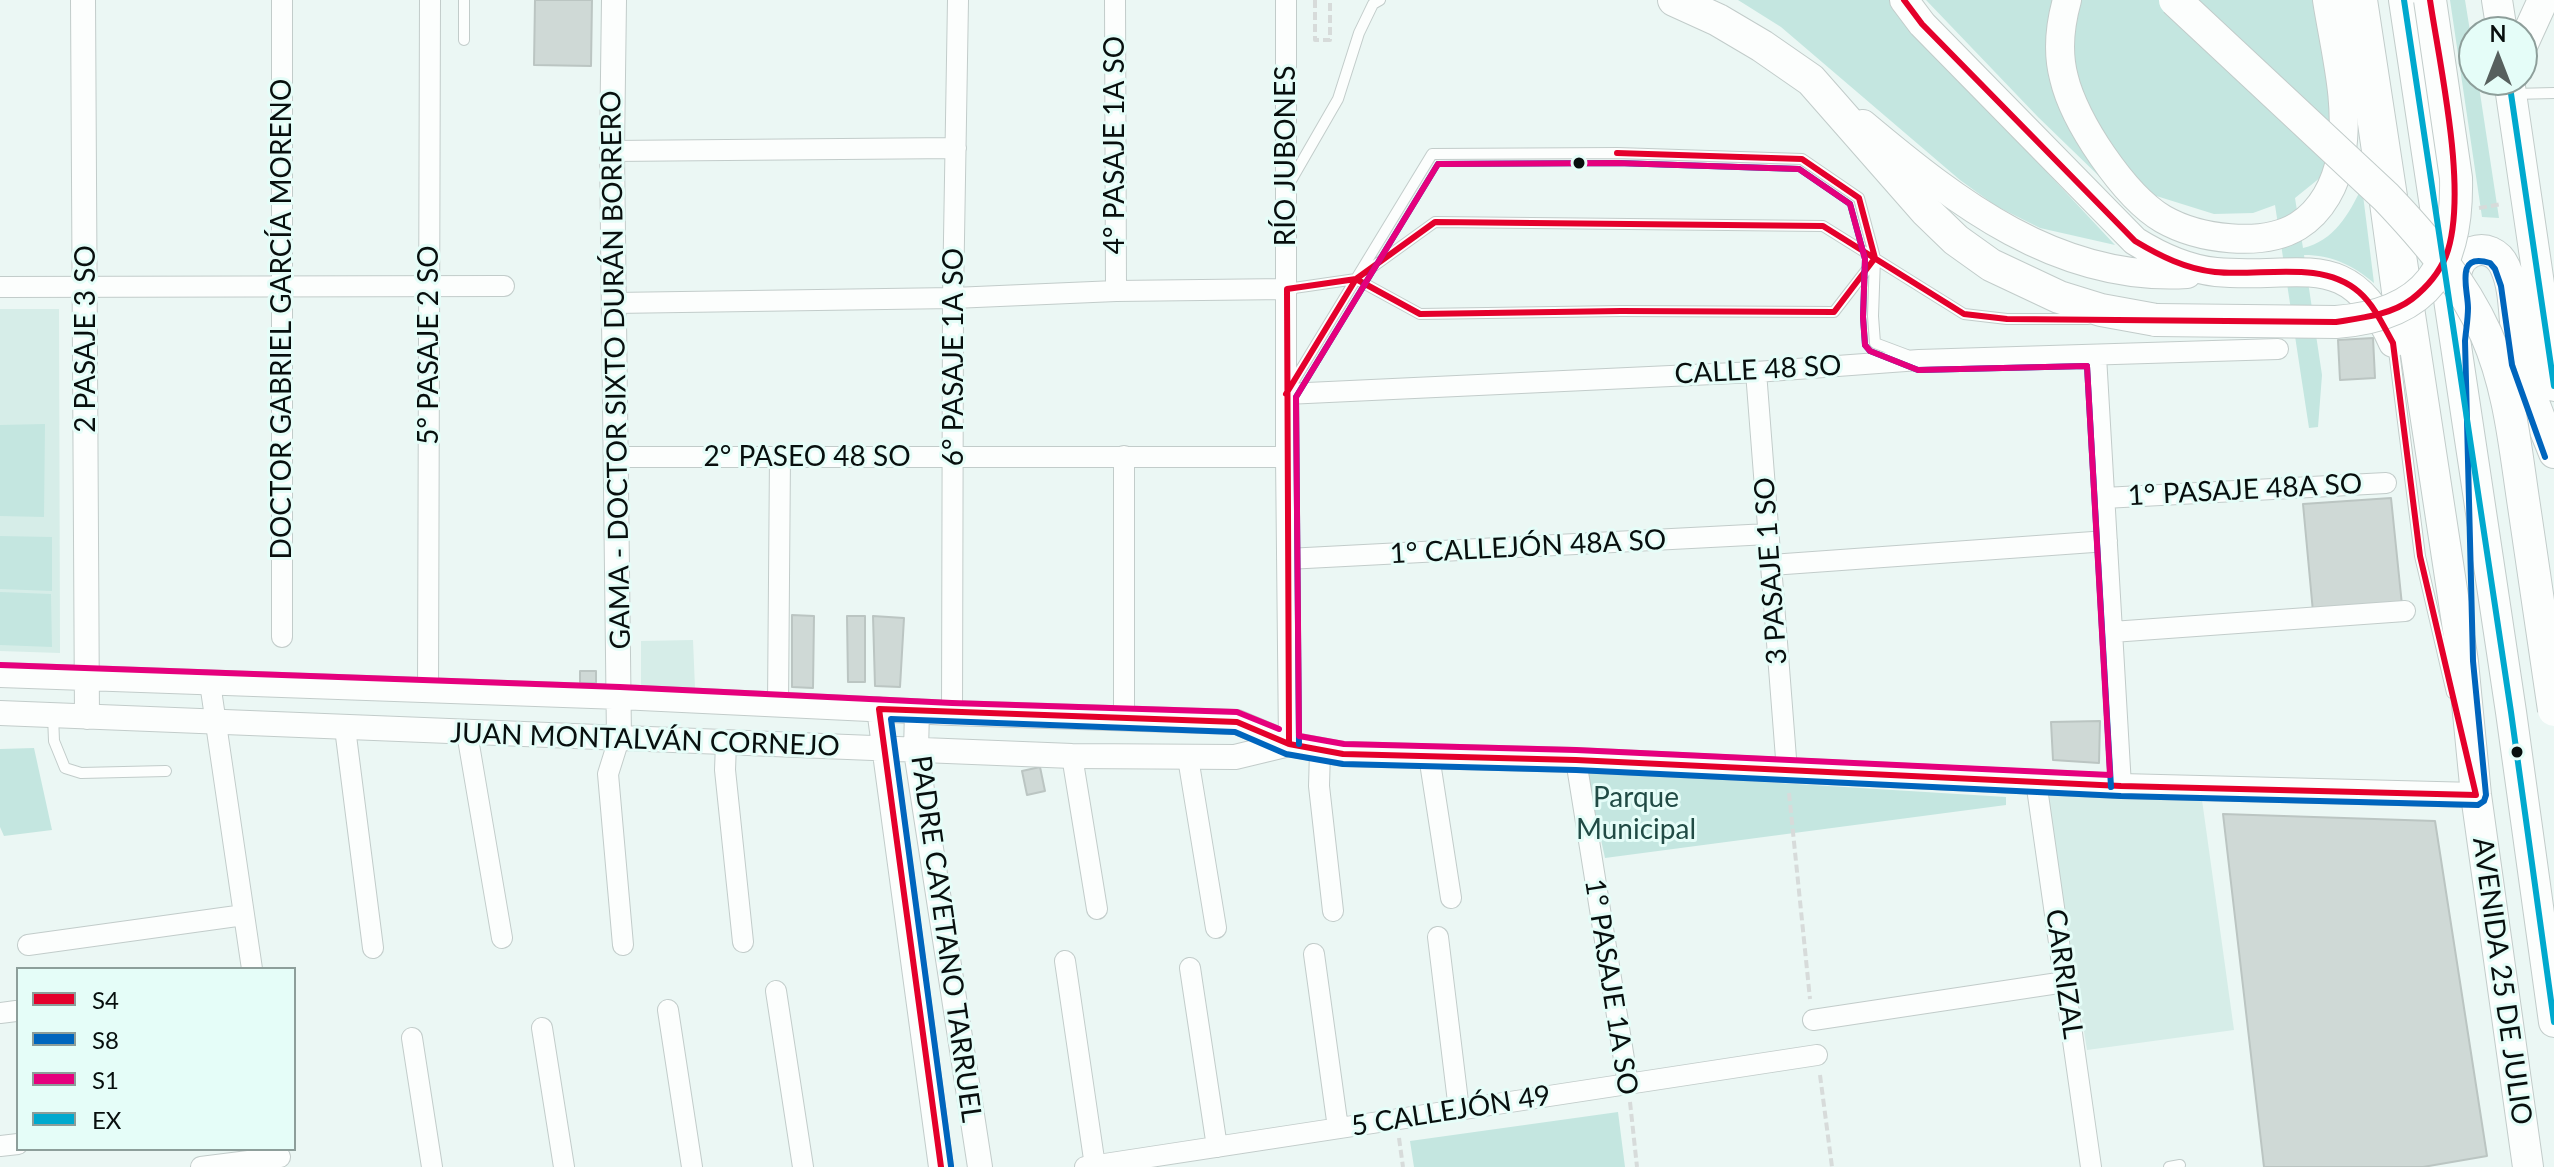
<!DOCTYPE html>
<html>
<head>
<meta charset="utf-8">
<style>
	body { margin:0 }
	#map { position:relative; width:2554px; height:1167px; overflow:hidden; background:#ebf7f4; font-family:Lato,sans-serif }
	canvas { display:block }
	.legend { position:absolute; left:16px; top:967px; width:280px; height:184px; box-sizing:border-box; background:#e5fdf8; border:2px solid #8d9e9a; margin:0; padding:10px 14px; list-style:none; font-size:24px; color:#080f0e }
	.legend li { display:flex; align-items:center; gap:16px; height:40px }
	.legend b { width:40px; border:2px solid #8d9e9a }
	.north { position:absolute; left:2458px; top:16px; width:80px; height:80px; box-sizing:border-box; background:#e5fdf8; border:2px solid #8d9e9a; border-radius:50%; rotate:0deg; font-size:22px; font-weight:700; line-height:32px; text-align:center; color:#080f0e }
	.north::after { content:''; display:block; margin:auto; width:28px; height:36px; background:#57605e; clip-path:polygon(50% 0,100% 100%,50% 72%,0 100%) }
</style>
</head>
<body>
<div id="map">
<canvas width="2554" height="1167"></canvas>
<ul class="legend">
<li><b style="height:10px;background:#e4002b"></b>S4</li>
<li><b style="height:10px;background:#0065bd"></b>S8</li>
<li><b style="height:10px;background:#e5007d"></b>S1</li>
<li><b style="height:10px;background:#00a9ce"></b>EX</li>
</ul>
<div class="north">N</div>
</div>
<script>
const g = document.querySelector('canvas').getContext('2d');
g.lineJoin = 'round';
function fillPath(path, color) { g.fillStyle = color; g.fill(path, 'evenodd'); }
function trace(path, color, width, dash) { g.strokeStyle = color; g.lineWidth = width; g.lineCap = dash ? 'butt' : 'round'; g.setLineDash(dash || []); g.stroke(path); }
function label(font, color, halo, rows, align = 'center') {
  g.font = font + ' Lato,sans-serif'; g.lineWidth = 6; g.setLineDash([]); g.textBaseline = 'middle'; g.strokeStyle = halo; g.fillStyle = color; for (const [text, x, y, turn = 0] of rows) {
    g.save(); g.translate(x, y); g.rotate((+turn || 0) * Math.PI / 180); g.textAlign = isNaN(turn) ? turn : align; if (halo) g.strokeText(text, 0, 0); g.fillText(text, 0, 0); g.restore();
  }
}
const built = new Path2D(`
	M0 309H59L60 653 0 651Z
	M693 640 695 688 641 689V641Z
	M2046 795 2202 800 2234 1030 2087 1050Z`);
const green = new Path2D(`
	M1738 0H1893L1902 17 2115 245 2040 228 1996 206 1960 180 1781 27Z
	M1926 0H2316L2333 116V135L2321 177 2295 198 2303 248C2334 241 2349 214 2362 187L2374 283C2353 265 2331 255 2304 255L2322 375 2318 427 2309 428 2275 205 2253 213 2214 214 2102 179 2038 117Z
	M2450 0H2465L2474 56V80H2478L2499 218 2482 217Z
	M45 424 44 517 0 516V425Z
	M0 536 52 537V591L0 589Z
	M0 592 51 594 52 647 0 645Z
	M34 748 52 830 4 836 0 827V749Z
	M1586 771 2006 797V805L1605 858Z
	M1618 1112 1625 1167H1414L1410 1141Z`);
const building = new Path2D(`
	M535 0H592L591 66 534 65Z
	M2373 338 2375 378 2340 380 2338 340Z
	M2391 498 2402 605 2313 612 2303 504Z
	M792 615 814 616 813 688 792 687Z
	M847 616H865V682H848Z
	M873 616 904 618 900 687 875 686Z
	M580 671H596V683H580Z
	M2100 721 2099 763 2053 760 2051 722Z
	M1040 767 1045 791 1027 795 1022 771Z
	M2223 814 2435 821 2487 1156 2423 1167H2264Z`);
const path = new Path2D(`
	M1315 0V40H1330V0
	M2479 208 2502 204
	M1789 793 1810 999
	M1820 1075 1832 1167
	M1630 1102 1637 1167
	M1399 1138 1403 1167`);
const service = new Path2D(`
	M464 0V40
	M2345 0 2370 172
	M2513 94 2554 93
	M1289 184 1338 99 1359 33 1373 4 1380 0
	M2374 196 2389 307
	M1356 279 1420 314 1621 311 1834 312 1875 259
	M1287 289 1356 279 1435 222 1823 226 1964 314 2007 319H2088
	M2393 343 2420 556 2452 693
	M1289 389 1432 154 1617 153 1802 159 1859 198 1875 258 1873 316 1875 343 1907 355
	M53 715 54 741 65 768 81 773 166 771
	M2169 1167 2180 1165`);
const minor = new Path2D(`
	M282 0V637
	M1115 0 1116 291
	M1286 0V457L1289 744
	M612 151 956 148
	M0 287 504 286
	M614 303 953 298 1116 291 1287 289
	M2096 356 2121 786
	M1756 372 1787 771
	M1286 394 1756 372 1919 360 2278 349
	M617 457H1286
	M2104 498 2386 483
	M1287 559 1768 534
	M1771 565 2107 541
	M2112 632 2405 611
	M210 683 252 969
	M428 691 430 0
	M778 704 780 456
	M952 713 953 298 958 0
	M1124 718V456
	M345 728 373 948
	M467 733 502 938
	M619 739 608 774 623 945
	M726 743 725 770 743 942
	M1320 751 1319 786 1333 911
	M1072 756 1097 909
	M1429 756 1451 898
	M1188 758 1216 928
	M1576 760 1628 1084
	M2036 781 2091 1167
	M1438 937 1459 1110
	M28 945 244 915
	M1314 954 1338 1128
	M1065 961 1095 1166
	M1190 968 1217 1147
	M776 991 803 1167
	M668 1010 692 1167
	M0 1013 16 1011
	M1813 1020 2065 982
	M542 1028 564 1167
	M412 1038 432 1167
	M0 1146 18 1144
	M201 1167 280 1157
	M1085 1167 1817 1055`);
const tertiary = new Path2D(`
	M83 0 87 717
	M614 0 612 151 619 739
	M0 675 620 697 952 713 1237 722 1289 744 1343 754 1576 760 2121 786 2476 795
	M879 709 941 1167
	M917 711 916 751 980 1167
	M0 713 1072 756 1235 757 1289 744`);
const secondary = new Path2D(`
	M1904 0 1922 24 2135 241C2159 256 2187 269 2216 272 2302 280 2349 245 2393 343
	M2067 0C2060 25 2057 52 2064 78 2074 121 2124 196 2163 219 2198 239 2262 248 2298 226 2322 211 2336 184 2341 156 2350 105 2335 51 2327 0
	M1863 124C1956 202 2058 282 2187 274`);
const primary = new Path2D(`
	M2362 0 2463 662 2476 795 2528 1167
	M2404 0 2511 712 2554 1022
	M2497 0 2502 32
	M2522 46 2543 0
	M2509 80 2554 386
	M2456 291C2449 248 2492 237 2505 267 2516 291 2513 321 2518 347 2525 384 2540 418 2554 453`);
const trunk = new Path2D(`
	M1674 0 1718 20 1762 46 1811 80 1926 211 1956 240 1991 265 2059 297 2101 310 2156 320`);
const trunkBridge = new Path2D(`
	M2175 0 2386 197C2425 238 2462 281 2486 334 2510 388 2515 447 2524 506 2534 574 2544 642 2554 710
	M2156 320 2336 322C2429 315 2458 266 2456 178L2430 0`);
const bus1 = new Path2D(`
	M1286 394 1356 279 1435 222 1823 226 1964 314 2007 319 2336 322C2361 318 2391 315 2412 299 2426 288 2439 273 2446 256 2469 195 2440 67 2430 0
	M1289 744 1287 289 1356 279 1420 314 1621 311 1834 312 1875 258 1859 198 1802 159 1617 153
	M941 1167 879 709 1237 722 1289 744 1343 754 1576 760 2121 786 2476 795 2420 556 2393 343C2383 325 2374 305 2359 292 2321 259 2261 277 2215 272 2186 269 2160 256 2135 241L1922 24 1904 0`);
const bus2 = new Path2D(`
	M1299 744 1296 397 1438 164 1617 163 1799 169 1850 204 1865 259 1863 317 1865 345 1870 351 1918 370 2087 366 2111 787
	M951 1166 891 719 1235 732 1286 754 1343 764 1576 770 2121 796 2478 805 2484 801 2486 795 2473 661 2465 341C2466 330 2468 319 2468 308 2468 289 2454 252 2490 263L2495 269 2501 286 2512 365 2545 457`);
const bus3 = new Path2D(`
	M1617 163 1799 169 1850 204 1865 259 1863 317 1865 345 1870 351 1918 370 2087 366 2110 775 1576 750 1344 744 1299 736 1296 397 1438 164Z
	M0 665 620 687 952 703 1237 712 1279 729`);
const bus4 = new Path2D(`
	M2404 0 2511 712 2554 1022
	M2509 80 2554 386`);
const markers = [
	[1579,163,7,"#080f0e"],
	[2517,752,7,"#080f0e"]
];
const streetNames = [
	["4° PASAJE 1A SO",1115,145,-90],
	["RÍO JUBONES",1286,156,-90],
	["DOCTOR GABRIEL GARCÍA MORENO",282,319,-90],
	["2 PASAJE 3 SO",86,339,-90],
	["5° PASAJE 2 SO",429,345,-90],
	["6° PASAJE 1A SO",954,357,-90],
	["GAMA - DOCTOR SIXTO DURÁN BORRERO",616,370,-91],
	["CALLE 48 SO",1758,370,-3],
	["2° PASEO 48 SO",807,457],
	["1° PASAJE 48A SO",2245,490,-3],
	["1° CALLEJÓN 48A SO",1528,547,-3],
	["3 PASAJE 1 SO",1771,571,-94],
	["JUAN MONTALVÁN CORNEJO",645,740,2],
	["PADRE CAYETANO TARRUEL",946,939,82],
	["CARRIZAL",2064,974,82],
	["AVENIDA 25 DE JULIO",2502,981,82],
	["1° PASAJE 1A SO",1611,987,81],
	["5 CALLEJÓN 49",1451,1111,-9]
];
const parkNames = [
	["Parque",1636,798],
	["Municipal",1636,830]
];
fillPath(built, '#d6ede8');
fillPath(green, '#c4e6e0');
fillPath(building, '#cfd9d6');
trace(building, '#bbc5c2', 2);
trace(service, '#c2ccca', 12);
trace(minor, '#c2ccca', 22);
trace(tertiary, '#c2ccca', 26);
trace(secondary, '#c2ccca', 30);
trace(primary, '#c2ccca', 32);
trace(trunk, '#c2ccca', 34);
trace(path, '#d7dbda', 4, [8, 4]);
trace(service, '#fcfefd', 10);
trace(minor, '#fcfefd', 20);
trace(tertiary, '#fcfefd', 24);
trace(secondary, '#fcfefd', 28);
trace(primary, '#fcfefd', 30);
trace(trunk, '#fcfefd', 32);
trace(trunkBridge, '#c2ccca', 34, []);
trace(trunkBridge, '#fcfefd', 32);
trace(bus1, '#e4002b', 6);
trace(bus2, '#0065bd', 6);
trace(bus3, '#e5007d', 6);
trace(bus4, '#00a9ce', 6);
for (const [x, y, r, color] of markers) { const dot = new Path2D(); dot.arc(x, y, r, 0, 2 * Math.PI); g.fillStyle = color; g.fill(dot); trace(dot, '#e5fdf8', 3); }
label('28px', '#080f0e', '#e5fdf8', streetNames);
label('28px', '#214b45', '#e5fdf8', parkNames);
</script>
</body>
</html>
